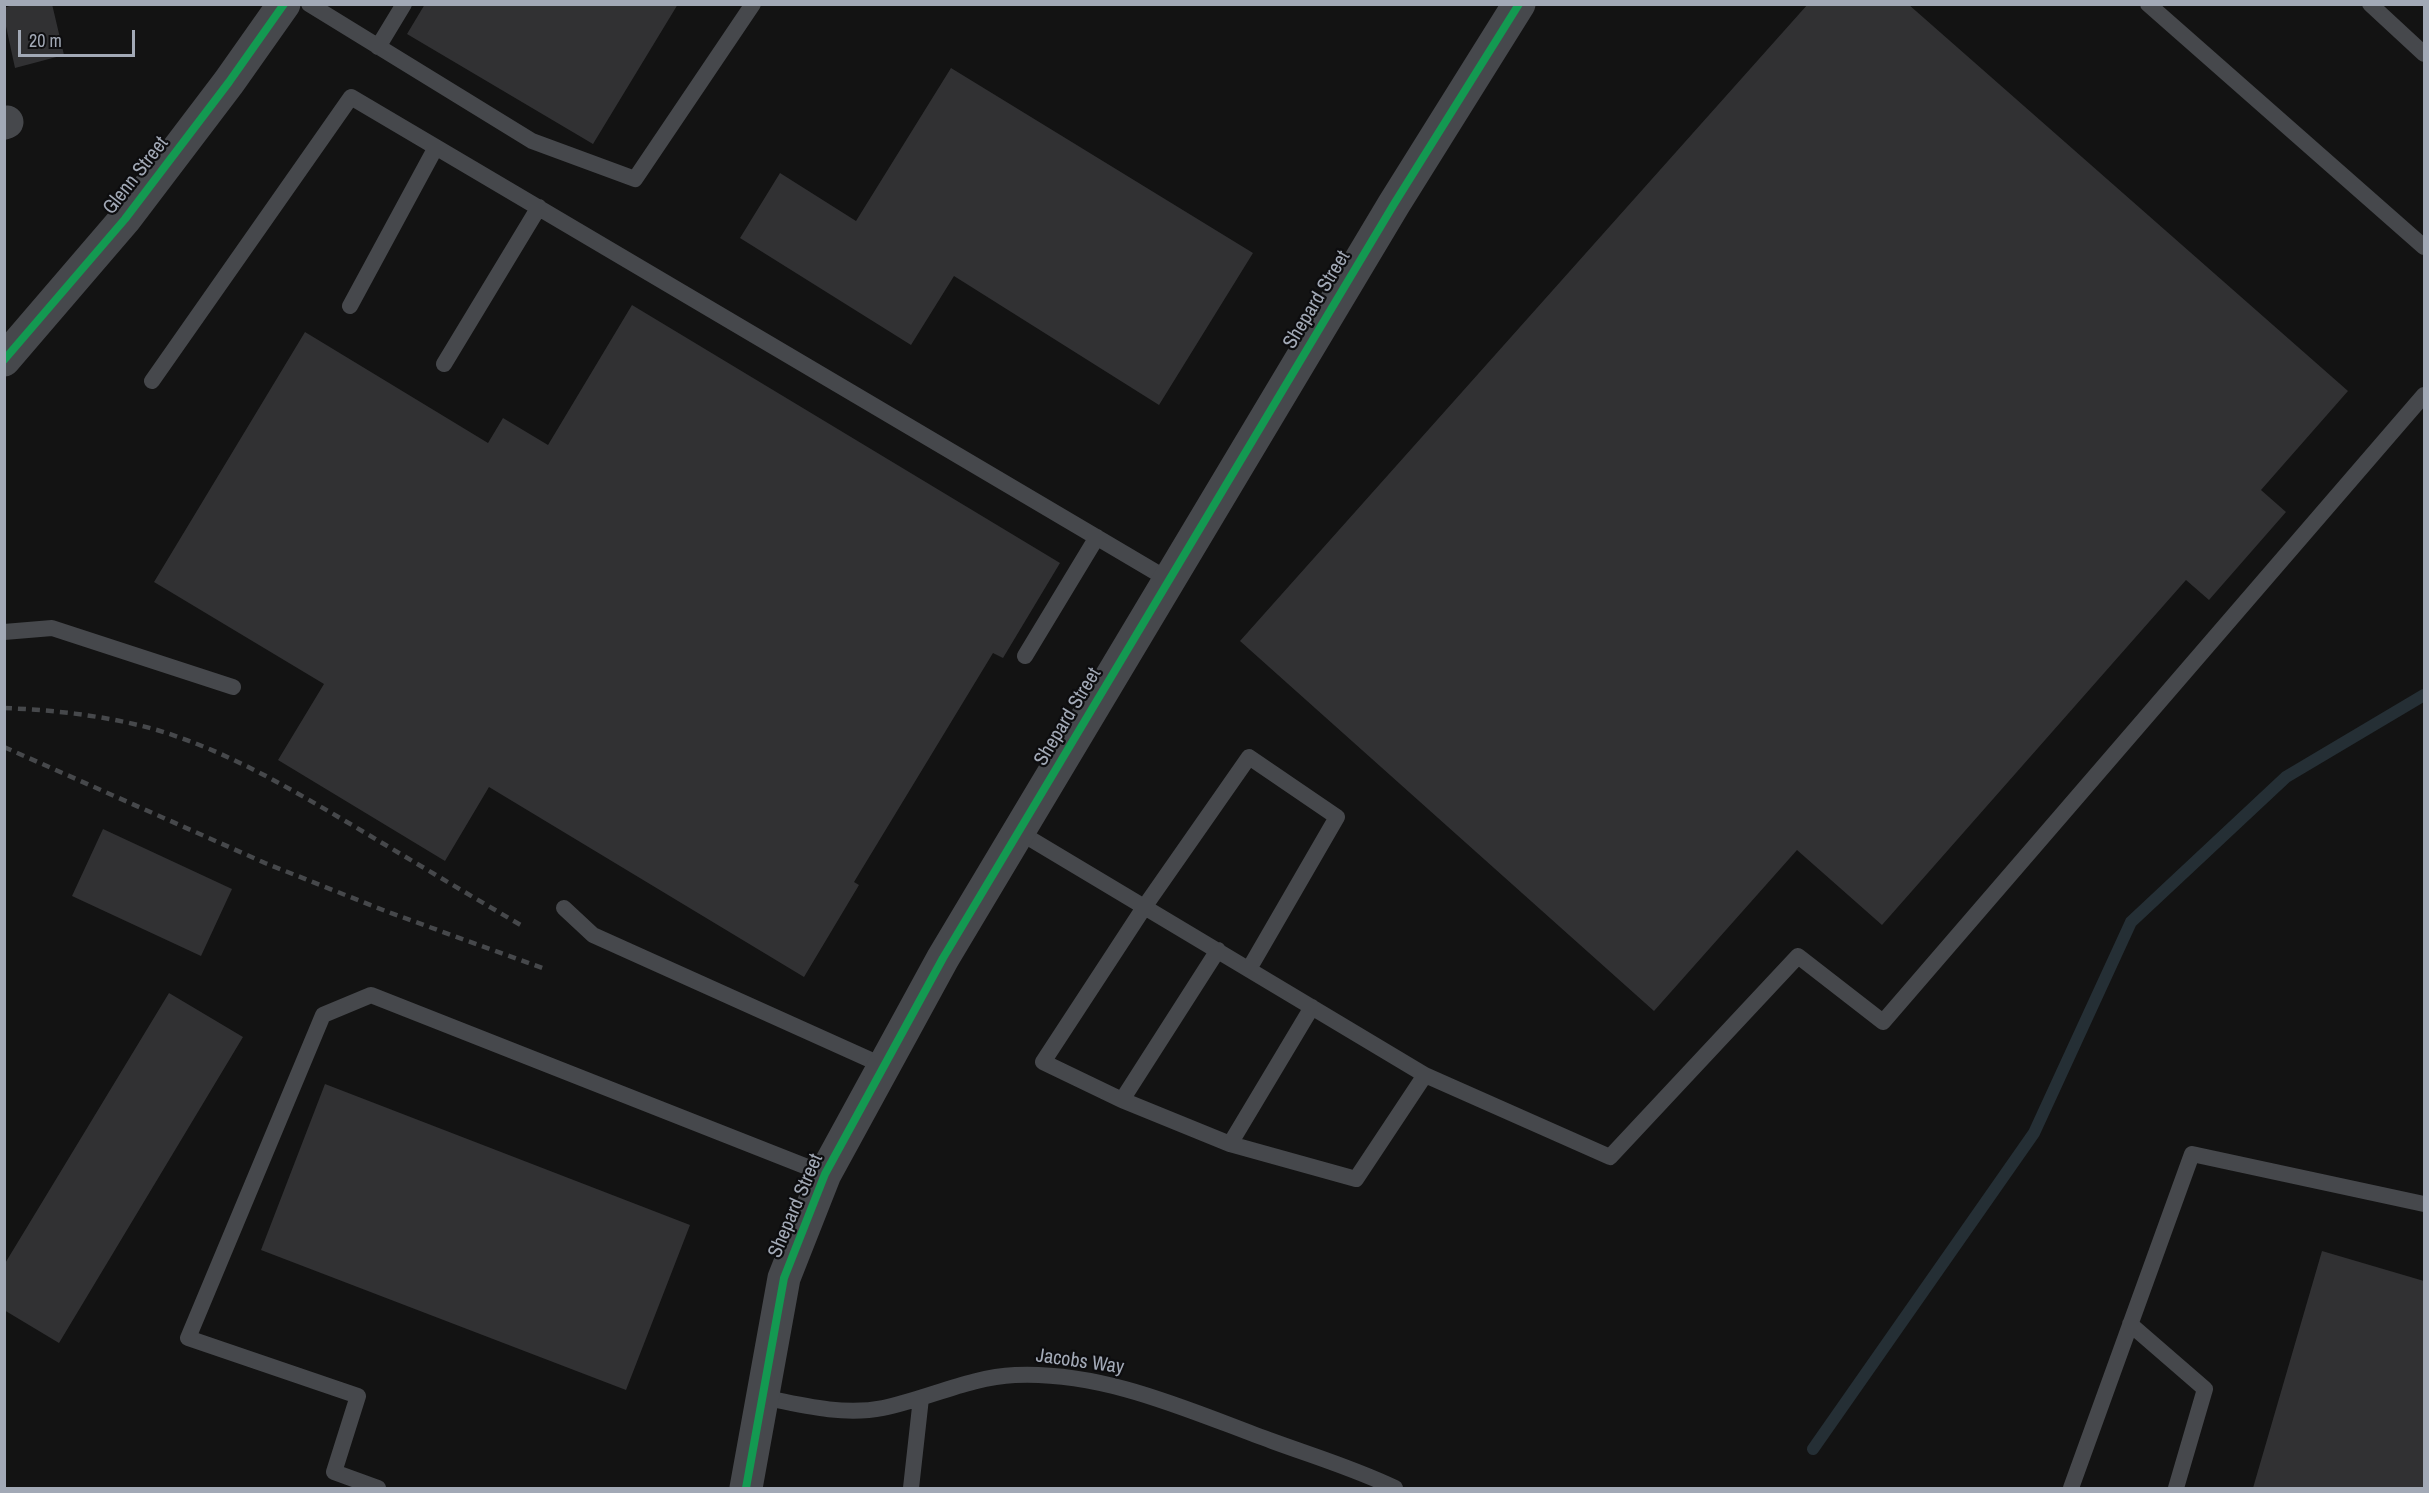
<!DOCTYPE html>
<html>
<head>
<meta charset="utf-8">
<style>
	body { margin:0 }
	#map { position:relative; width:2429px; height:1493px; overflow:hidden; background:#131313; font-family:"Archivo Narrow",sans-serif }
	canvas { display:block }
	.frame { position:absolute; inset:0; border:6px solid #a2a9b6; pointer-events:none }
	.scale { position:absolute; left:18px; top:30px; width:117px; height:27px; box-sizing:border-box; border:3px solid #a2a9b6; border-top:0; padding-left:8px; font-size:18px; line-height:21px; white-space:nowrap; color:#a2a9b6; -webkit-text-stroke:4px #0d0d0f; paint-order:stroke }
</style>
</head>
<body>
<div id="map">
<canvas width="2429" height="1493"></canvas>
<div class="frame"></div>
<div class="scale">20 m</div>
</div>
<script>
const g = document.querySelector('canvas').getContext('2d');
g.lineJoin = 'round';
function trace(path, color, width, dash) { g.strokeStyle = color; g.lineWidth = width; g.lineCap = dash ? 'butt' : 'round'; g.setLineDash(dash || []); g.stroke(path); }
function fillPath(path, color) { g.fillStyle = color; g.fill(path, 'evenodd'); }
function label(font, color, halo, rows, align = 'center') {
  g.font = font + ' "Archivo Narrow",sans-serif'; g.lineWidth = 4.5; g.setLineDash([]); g.textBaseline = 'middle'; g.strokeStyle = halo; g.fillStyle = color; for (const [text, x, y, turn = 0] of rows) {
    g.save(); g.translate(x, y); g.rotate((+turn || 0) * Math.PI / 180); g.textAlign = isNaN(turn) ? turn : align; if (halo) g.strokeText(text, 0, 0); g.fillText(text, 0, 0); g.restore();
  }
}
const stream = new Path2D(`
	M1813 1449 2034 1133 2131 922 2286 777 2424 695`);
const building = new Path2D(`
	M15 4H52L64 55 15 68 4 17V8Z
	M425 4H678L593 144 407 34Z
	M1808 4H1908L2348 391 2261 490 2286 512 2209 600 2186 580 1882 925 1797 850 1654 1011 1240 641Z
	M951 68 1253 253 1159 405 954 276 911 345 740 238 780 173 856 221Z
	M632 305 1060 563 1003 658 993 653 854 882 859 885 804 977 489 787 445 861 278 760 324 684 154 582 305 332 488 443 503 418 548 445Z
	M103 829 232 889 201 956 72 896Z
	M169 993 243 1037 59 1343 4 1310V1265Z
	M325 1084 690 1225 626 1390 261 1250Z
	M2322 1251 2424 1281V1488H2253Z`);
const lane = new Path2D(`
	M309 4 532 141 635 179 753 4
	M2148 4 2424 247
	M2370 4 2424 54
	M378 47 404 4
	M350 306 436 147
	M444 364 539 207
	M152 381 351 97 1169 580
	M4 632 52 628 233 687
	M1025 656 1097 537
	M1019 832 1425 1075 1610 1157 1798 956 1883 1022 2424 395
	M564 908 593 935 884 1066
	M1218 950 1122 1100 1043 1062 1145 906 1249 757 1337 817 1249 969
	M1122 1100 1230 1144 1312 1007
	M1230 1144 1356 1179 1425 1075
	M2130 1324 2205 1389 2176 1488
	M762 1397C801 1405 843 1416 883 1408 927 1399 970 1377 1015 1375 1105 1371 1190 1411 1272 1441 1313 1456 1356 1469 1395 1488
	M378 1488 334 1472 358 1396 188 1338 323 1015 371 995 825 1174
	M911 1488 921 1398
	M2071 1488 2192 1154 2424 1204`);
const street = new Path2D(`
	M4 123 7 122
	M4 360 125 219 229 82 284 4
	M746 1488 784 1278 825 1174 943 958 1394 204 1519 4`);
const rail = new Path2D(`
	M4 708C55 710 108 716 157 730 227 751 289 788 352 825 409 859 466 893 524 927
	M4 747 265 863 388 912 545 969`);
const cycleway = new Path2D(`
	M4 360 125 219 229 82 284 4
	M746 1488 784 1278 825 1174 943 958 1394 204 1519 4`);
const streetNames = [
	["Glenn Street",136,176,-52],
	["Shepard Street",1317,300,-59],
	["Shepard Street",1068,717,-59],
	["Shepard Street",796,1206,-67],
	["Jacobs Way",1080,1362,8]
];
trace(stream, '#252f35', 12);
fillPath(building, '#313133');
trace(lane, '#46484c', 16);
trace(street, '#46484c', 33);
trace(rail, '#46484b', 4.5, [8, 6]);
trace(cycleway, '#139951', 8);
label('20px', '#a2a9b6', '#0d0d0f', streetNames);
</script>
</body>
</html>
